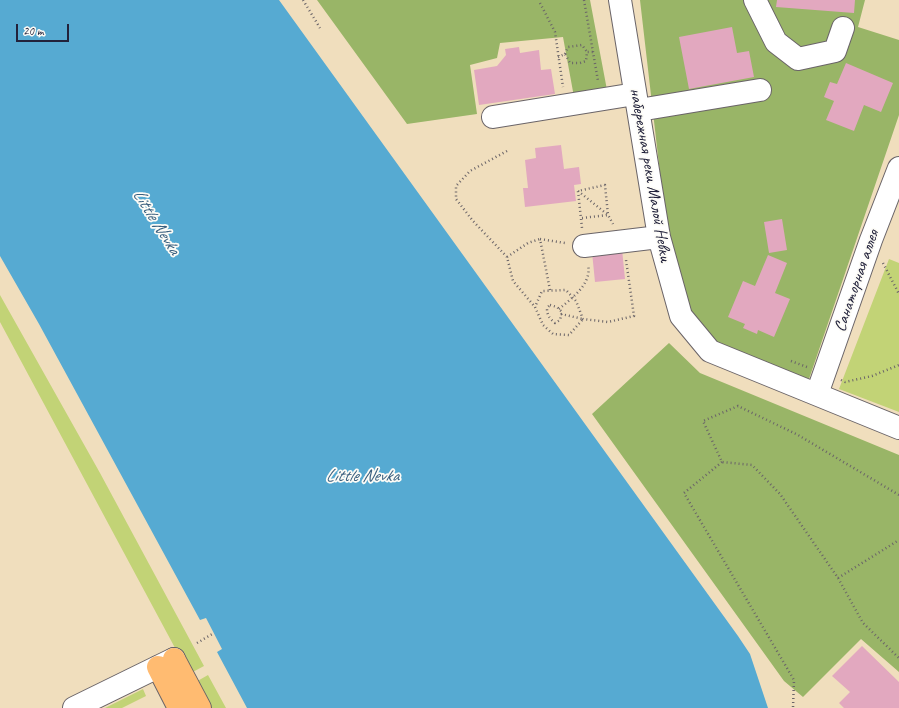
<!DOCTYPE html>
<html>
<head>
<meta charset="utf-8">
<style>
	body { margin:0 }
	#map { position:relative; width:899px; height:708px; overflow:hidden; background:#f0debd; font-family:Caveat,sans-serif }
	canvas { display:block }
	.scale { position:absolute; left:16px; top:24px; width:53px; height:18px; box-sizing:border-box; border:2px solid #22223b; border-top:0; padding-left:5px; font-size:12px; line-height:14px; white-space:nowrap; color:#22223b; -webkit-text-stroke:3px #fdfcf7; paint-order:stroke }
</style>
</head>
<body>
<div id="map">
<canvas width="899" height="708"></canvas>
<div class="scale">20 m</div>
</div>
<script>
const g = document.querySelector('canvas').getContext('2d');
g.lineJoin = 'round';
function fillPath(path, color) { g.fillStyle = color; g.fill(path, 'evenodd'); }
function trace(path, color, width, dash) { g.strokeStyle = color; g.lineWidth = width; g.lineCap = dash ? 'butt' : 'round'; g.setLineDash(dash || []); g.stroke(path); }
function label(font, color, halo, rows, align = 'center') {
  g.font = font + ' Caveat,sans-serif'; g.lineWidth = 3.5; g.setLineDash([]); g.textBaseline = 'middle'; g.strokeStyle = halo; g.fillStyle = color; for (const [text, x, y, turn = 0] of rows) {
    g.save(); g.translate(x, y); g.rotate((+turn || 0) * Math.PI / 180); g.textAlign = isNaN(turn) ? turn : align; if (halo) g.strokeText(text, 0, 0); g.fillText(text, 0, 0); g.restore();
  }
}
const green = new Path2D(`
	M889 259 899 263V412L839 389Z
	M0 295 100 473 204 666 189 674 0 322Z
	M208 675 226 708H207L194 683Z
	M143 689 146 696 122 708H105Z`);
const forest = new Path2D(`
	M317 0H590L607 90 574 97 563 37 500 43 497 58 470 65 477 114 407 124Z
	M640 0H865L858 27 899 40V115L809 379 718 345 689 310 666 225Z
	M669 343 700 373 899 455V672L861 639 803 697 784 681 592 414Z`);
const water = new Path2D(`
	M0 0H279L738 636 750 654 768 708H247L217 652 222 649 206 618 200 620 39 324 0 256Z`);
const building = new Path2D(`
	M777 0H855L854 13 776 7Z
	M732 27 737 53 749 51 754 77 689 89 679 37Z
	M519 47 520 53 539 50 541 70 551 69 555 94 479 105 474 70 497 66 506 55 505 49Z
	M846 63 893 83 881 112 864 105 854 131 826 120 834 101 824 97 830 82 837 84Z
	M561 145 564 169 579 167 581 184 574 185 576 201 525 207 523 188H528L525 160 536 158 535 148Z
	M782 219 787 250 769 253 764 222Z
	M622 249 625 279 595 282 592 252Z
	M768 255 787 263 775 293 790 299 774 337 758 330 757 334 743 328 745 324 728 317 743 281 755 286Z
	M862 646 899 682V708H844L839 703 850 692 832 676Z`);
const path = new Path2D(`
	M303 0 320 28
	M584 0 598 81
	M540 3 555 32 563 87
	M565 54 568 47 582 45 587 52
	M558 57 565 54 570 63H580L586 61 587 52H593
	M507 151 470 171 456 186V199L473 221 507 257 513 281 535 307
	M578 191 608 215 613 224
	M582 218 608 215 605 185 578 191 582 228
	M507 257 528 243 540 239
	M883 263 899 294
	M550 290 540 239 565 243
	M550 305 557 307 562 312 560 320 555 323C549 318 547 315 547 308Z
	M559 309C572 298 592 284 588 265
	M561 314 583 319 569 335 553 334 543 325 535 307 542 291 566 290 576 301 583 319 608 322 634 316 626 260
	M791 361 807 367
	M841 380 845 382 872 376 899 365
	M722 462 684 493 794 680 793 708
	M899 495 798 435 738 406 703 421 722 462 752 465 780 494 838 578 863 623 899 658
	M838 578 899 540
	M197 643 214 633`);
const minor = new Path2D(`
	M620 0 659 237 681 316 710 351 899 428
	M755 0 776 42 798 59 835 51 843 28
	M639 110 760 90
	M493 117 635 94
	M584 246 659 237
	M817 394 871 240 899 168
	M74 708 174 659`);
const major = new Path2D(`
	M174 659 200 708
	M158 667 179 708`);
const streetNames = [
	["набережная реки Малой Невки",650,175,80],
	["Санаторная аллея",857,281,-71]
];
const waterNames = [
	["Little Nevka",156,222,58],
	["Little Nevka",362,476]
];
fillPath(green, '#c2d376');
fillPath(forest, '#99b567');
fillPath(water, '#56aad2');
fillPath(building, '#e2a8bf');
trace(minor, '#6a6468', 24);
trace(major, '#6a6468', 24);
trace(path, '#6a6468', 2.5, [1, 3]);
trace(minor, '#fff', 22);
trace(major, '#ffbb71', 22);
label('17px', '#22223b', '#fdfcf7', streetNames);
label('italic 18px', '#395f7f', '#fdfcf7', waterNames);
</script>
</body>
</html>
